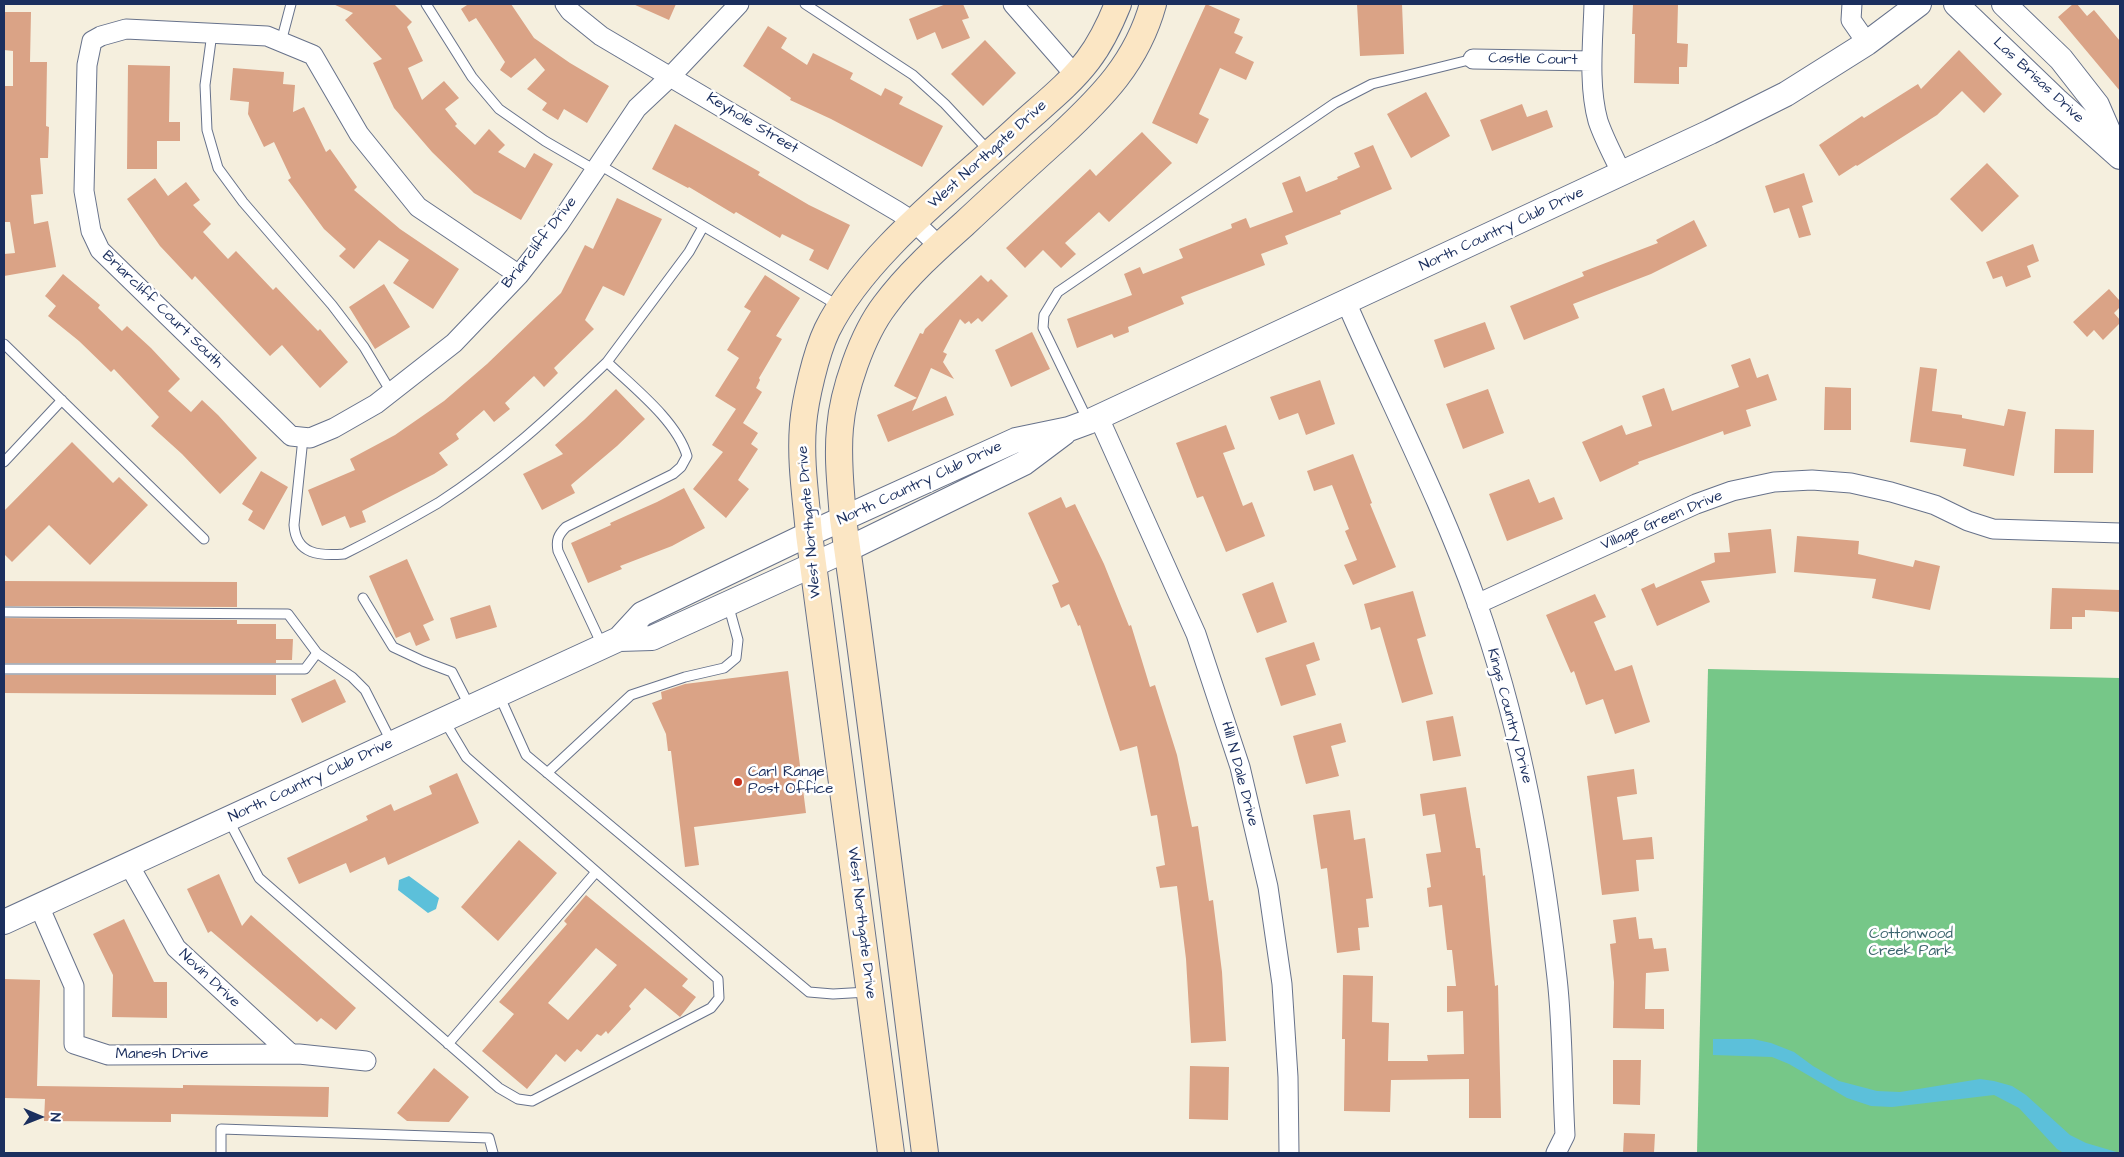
<!DOCTYPE html>
<html>
<head>
<meta charset="utf-8">
<style>
	body { margin:0 }
	#map { position:relative; width:2124px; height:1157px; overflow:hidden; background:#f5efde; font-family:"Architects Daughter",sans-serif }
	canvas { display:block }
	.frame { position:absolute; inset:0; border:5px solid #1b2f5e; pointer-events:none }
	.north { position:absolute; left:15px; top:1092px; width:50px; height:50px; -webkit-text-stroke:4px #fff; paint-order:stroke; rotate:91deg; font-size:14px; font-weight:700; line-height:20px; text-align:center; color:#1b2f5e }
	.north::after { content:''; display:block; margin:auto; width:18px; height:22px; background:#1b2f5e; clip-path:polygon(50% 0,100% 100%,50% 72%,0 100%) }
</style>
</head>
<body>
<div id="map">
<canvas width="2124" height="1157"></canvas>
<div class="frame"></div>
<div class="north">N</div>
</div>
<script>
const g = document.querySelector('canvas').getContext('2d');
g.lineJoin = 'round';
function fillPath(path, color) { g.fillStyle = color; g.fill(path, 'evenodd'); }
function trace(path, color, width, dash) { g.strokeStyle = color; g.lineWidth = width; g.lineCap = dash ? 'butt' : 'round'; g.setLineDash(dash || []); g.stroke(path); }
function label(font, color, halo, rows, align = 'center') {
  g.font = font + ' "Architects Daughter",sans-serif'; g.lineWidth = 5; g.setLineDash([]); g.textBaseline = 'middle'; g.strokeStyle = halo; g.fillStyle = color; for (const [text, x, y, turn = 0] of rows) {
    g.save(); g.translate(x, y); g.rotate((+turn || 0) * Math.PI / 180); g.textAlign = isNaN(turn) ? turn : align; if (halo) g.strokeText(text, 0, 0); g.fillText(text, 0, 0); g.restore();
  }
}
const green = new Path2D(`
	M1708 669 2120 678V1153H1697Z`);
const water = new Path2D(`
	M409 876 439 898 436 909 428 913 398 890 399 880Z
	M1713 1039H1753L1771 1043 1794 1052 1813 1066 1839 1081 1877 1091 1900 1092 1980 1079 1994 1081 2012 1086 2026 1095 2070 1135 2086 1143 2120 1153H2064L2057 1149 2019 1108 1994 1095 1892 1107 1871 1106 1847 1098 1789 1064 1772 1057 1713 1055Z`);
const building = new Path2D(`
	M333 4H394L412 22 407 27 423 61 408 68 422 100 444 81 459 98 445 109 457 124 455 126 475 145 489 129 505 145 498 152 525 168 534 153 553 164 521 220 474 193 432 152 394 108 373 63 382 59 345 20 353 13Z
	M633 4H676L669 20Z
	M946 4H963L969 18 962 20 970 38 942 49 935 32 917 40 909 19Z
	M1206 4 1240 19 1234 33 1243 37 1235 53 1254 62 1246 80 1220 68 1199 114 1209 119 1197 144 1152 123Z
	M1357 4H1402L1404 54 1360 56Z
	M1633 4H1678L1677 43 1688 44 1687 67H1679V84L1634 83 1635 34H1632Z
	M2073 4H2077L2087 16 2094 10 2120 41V91L2058 17Z
	M467 5 511 4 534 38 570 63 609 86 587 123 564 109 558 120 542 110 547 103 527 89 545 70 535 58 511 78 500 70 505 62 476 18 469 22 461 9Z
	M4 12H31L30 62H47L46 126 49 127 48 158H40L43 194 31 195 34 224 48 221 56 267 4 276V254L15 253 10 222H4V86H13V51L4 50Z
	M768 26 787 38 781 48 807 65 813 53 853 73 850 79 881 96 885 88 903 97 899 104 943 126 922 167 831 119 790 100 791 98 743 66Z
	M985 40 1016 73 983 106 951 74Z
	M1959 50 2002 94 1984 113 1962 91 1937 115 1857 166 1856 165 1839 176 1819 145 1862 116 1864 118 1918 84 1921 89Z
	M128 65 170 66 169 122H180V141H157V169H127Z
	M233 68 284 72 283 84 295 85 293 112 304 107 326 152 330 149 357 187 354 190 400 229 459 269 433 309 393 283 409 260 379 240 354 269 339 256 346 249 324 229 288 180 291 178 274 142 264 147 248 114 249 102 230 100Z
	M1426 92 1450 136 1411 158 1387 114Z
	M1522 104 1527 117 1547 110 1553 127 1492 151 1480 120Z
	M675 124 760 172 758 175 809 205 850 225 828 270 809 260 814 250 782 234 780 238 736 212 734 214 689 187 688 188 652 169Z
	M1142 132 1172 163 1109 222 1099 212 1065 243 1076 254 1061 268 1043 250 1025 268 1006 248 1090 169 1096 176Z
	M1373 145 1392 189 1340 211 1341 214 1285 236 1288 244 1261 254 1265 265 1181 297 1184 304 1128 327 1129 332 1114 338 1112 334 1077 348 1067 319 1132 295 1124 274 1140 267 1143 274 1183 258 1179 249 1232 228 1231 224 1246 218 1250 228 1293 212 1282 183 1300 176 1306 192 1338 179 1337 177 1360 167 1354 153Z
	M1987 163 2019 196 1982 232 1950 199Z
	M1804 173 1813 202 1802 206 1811 235 1799 238 1789 208 1774 213 1765 186Z
	M155 178 168 196 186 182 200 200 193 205 211 224 203 232 228 259 236 251 273 290 276 287 318 331 320 329 348 362 320 388 282 345 270 356 195 276 192 280 160 246 127 199Z
	M617 198 662 219 624 296 603 286 585 320 594 329 554 368 558 373 544 387 534 376 505 403 510 409 494 422 484 410 456 434 459 439 439 453 448 465 434 474 362 511 366 522 350 528 345 516 322 526 308 490 355 470 350 459 395 435 444 401 487 364 561 293 585 245 593 249Z
	M1694 220 1707 246 1651 274 1573 304 1579 318 1524 340 1510 306 1584 276 1582 272 1658 243 1656 240Z
	M2033 244 2039 261 2027 266 2031 277 2006 287 2002 276 1993 279 1986 262Z
	M63 274 100 305 98 308 122 331 127 326 151 348 180 379 168 391 191 412 202 400 218 415 257 458 220 494 182 454 151 426 159 417 114 369 111 372 79 341 48 316 56 306 45 296Z
	M765 275 800 298 776 336 782 339 759 378 760 380 756 388 762 392 743 423 758 433 751 444 758 449 738 480 749 489 726 518 693 489 723 452 712 445 736 409 715 396 739 358 727 350 751 311 744 307Z
	M981 275 988 282 991 279 1008 296 982 322 978 318 971 324 969 321 965 324 960 319 943 352 947 354 943 362 954 379 931 368 912 411 946 396 954 415 888 442 877 415 917 398 894 386 920 333 923 334 925 329Z
	M384 284 410 327 375 349 349 307Z
	M2109 289 2120 301V307L2114 313 2120 320V323L2103 340 2094 330 2087 337 2073 322Z
	M1485 322 1495 349 1444 368 1434 340Z
	M1032 332 1050 369 1011 387 995 350Z
	M1750 358 1757 378 1768 374 1777 400 1746 410 1751 426 1724 435 1723 431 1638 462 1639 464 1600 482 1582 442 1622 425 1626 435 1652 426 1642 396 1664 388 1672 411 1739 387 1731 365Z
	M1920 367 1937 369 1932 411 1962 415V418L2004 426 2008 409 2026 412 2014 476 1963 466 1966 449 1910 442Z
	M1320 380 1335 424 1306 435 1298 413 1279 420 1270 397Z
	M1825 387 1851 388V430H1824Z
	M616 389 645 419 617 446 571 485 575 493 542 510 523 474 563 454 555 445 584 420Z
	M1488 389 1504 433 1463 449 1446 404Z
	M1226 425 1235 449 1223 453 1243 506 1252 502 1265 536 1226 552 1203 496 1197 498 1176 443Z
	M2055 429 2094 430 2093 473H2054Z
	M72 442 113 483 119 477 148 505 90 565 49 525 12 562 4 554V511Z
	M1353 454 1372 503 1370 504 1396 567 1353 585 1344 565 1357 560 1345 531 1349 529 1332 485 1314 491 1307 471Z
	M261 471 288 487 264 530 248 520 253 511 242 504Z
	M1529 479 1539 503 1554 497 1563 519 1507 541 1489 494Z
	M684 488 705 528 672 546 620 566 622 569 588 583 571 543 611 525 610 523 657 502Z
	M1061 497 1066 508 1075 504 1104 564 1129 626 1131 625 1150 687 1155 685 1177 755 1192 827 1198 826 1209 901 1213 900 1222 972 1226 1041 1191 1043 1186 959 1177 886 1160 888 1156 867 1165 865 1157 815 1151 816 1137 746 1120 751 1080 625 1078 626 1069 604 1061 608 1052 585 1059 582 1028 513Z
	M1771 529 1776 573 1701 581 1710 602 1657 626 1641 589 1654 583 1656 588 1715 562 1714 553 1730 552 1728 533Z
	M1797 536 1859 541 1858 554 1913 567 1915 560 1940 566 1930 610 1872 598 1876 579 1794 572Z
	M407 559 434 620 423 625 430 640 416 646 410 632 396 638 369 576Z
	M4 581 237 582V607L4 606Z
	M1273 582 1287 622 1257 633 1242 594Z
	M2052 588 2120 590V612L2085 610V617H2072V629H2050Z
	M1413 591 1426 636 1417 639 1433 694 1402 703 1380 627 1371 630 1364 604Z
	M1595 594 1606 617 1594 622 1615 671 1632 665 1650 722 1615 734 1603 699 1586 705 1574 671 1571 673 1546 615Z
	M490 605 497 627 456 639 450 618Z
	M4 618 237 620V624H276V639H293L292 660H276V663H4Z
	M1314 642 1320 660 1306 665 1316 695 1281 706 1265 658Z
	M788 671 806 813 694 827 699 865 685 867 671 751H668L666 734 652 703 662 699 661 692 685 684Z
	M4 675H276V695L4 693Z
	M335 679 346 702 302 723 291 699Z
	M1453 716 1461 756 1433 761 1426 721Z
	M1341 723 1346 742 1331 746 1339 776 1306 784 1293 736Z
	M1634 769 1637 794 1617 797 1623 840 1652 837 1654 859 1636 860 1639 891 1602 895 1587 776Z
	M457 773 479 823 388 865 385 857 350 873 346 863 299 884 287 858 368 820 366 816 391 804 394 811 432 794 429 786Z
	M1466 787 1476 848H1480L1483 876 1485 875 1495 986 1498 985 1501 1118H1469V1079L1391 1080 1390 1112 1344 1111 1345 1039H1342L1343 975 1373 976 1372 1022 1389 1023 1388 1061H1428L1427 1055 1464 1054 1463 1011 1447 1012V986H1456L1452 950H1447L1442 905 1429 907 1427 888 1431 887 1426 854 1441 852 1435 814 1423 816 1420 794Z
	M1350 810 1354 840 1365 838 1373 898 1366 899 1369 927 1358 928 1360 950 1337 953 1327 868 1321 869 1313 815Z
	M519 840 557 873 498 941 461 907Z
	M219 874 242 926 251 915 356 1008 336 1030 321 1018 317 1022 211 931 208 933 187 889Z
	M586 895 688 979 682 986 696 997 680 1017 645 988 629 1006 631 1009 608 1034 606 1031 601 1036 597 1034 581 1052 577 1049 565 1062 556 1054 527 1089 482 1051 514 1014 499 1002 567 924 564 921ZM596 948 617 965 568 1020 548 1003Z
	M1636 917 1639 939 1652 938 1654 949 1666 948 1669 971 1646 973 1645 1009H1664V1029L1613 1028 1614 982 1610 944 1616 943 1613 920Z
	M124 919 154 982H167V1018L112 1017 113 975 93 934Z
	M4 979 40 980 37 1086 183 1088V1085L329 1087 328 1117 171 1114V1122L44 1121 45 1099 4 1098Z
	M1613 1060H1641L1640 1105 1613 1104Z
	M1190 1066 1229 1067 1228 1120 1189 1119Z
	M434 1068 469 1097 449 1122 407 1121 397 1113Z
	M1624 1133 1655 1134 1654 1153H1623Z`);
const service = new Path2D(`
	M426 4 472 77 499 109 545 141 595 170
	M805 4 913 75 945 104 989 151
	M212 33 205 85 207 130 218 168 243 202 332 305 364 347 391 392
	M281 42 291 4
	M598 164 839 306
	M4 344 204 539
	M1088 421 1043 328 1044 315 1058 292 1335 103 1372 84 1473 59
	M303 438 294 525C296 555 320 556 344 554 376 538 407 521 438 503 500 463 554 413 607 362
	M4 462 62 400
	M363 598 393 647 423 661 452 672 470 707
	M4 612 288 614 317 653 352 677 365 690 392 743
	M602 645 558 551C556 540 558 535 566 527L673 474 681 467 687 456C677 421 633 387 607 362L689 252 703 227
	M4 669H305L317 653
	M499 695 526 755 809 992 833 994 868 992
	M547 773 631 695 685 677 724 668 736 658 738 640 728 604
	M228 819 259 878 499 1088 518 1099 532 1101 711 1008 719 998 718 979 466 757 444 720
	M448 1044 596 872
	M221 1153V1129L489 1138 493 1153`);
const minor = new Path2D(`
	M565 4 570 11 601 36 897 211 914 222 939 246
	M1013 4 1075 75
	M1594 4C1593 40 1588 85 1598 121 1604 139 1614 157 1622 174
	M1852 4 1851 20 1867 43
	M1473 59 1592 61
	M519 275 418 207 359 134 313 55 267 36 126 29 101 36 92 41 87 65 84 191 91 231 100 250 291 436 310 438 334 428 376 404 454 343 519 275 559 224 637 108 671 76 739 4
	M1347 304C1390 403 1441 501 1477 603 1520 724 1543 851 1557 978 1563 1030 1562 1082 1565 1135L1556 1153
	M1099 418 1196 634 1240 767 1268 887 1282 984 1288 1077 1289 1153
	M1477 604 1696 504 1732 491 1774 482 1812 480 1851 483 1891 492 1935 505 1968 521 1993 529 2120 533
	M129 865 176 948 291 1054
	M39 906 74 986V1044L108 1055 299 1054 366 1061`);
const tertiary = new Path2D(`
	M1956 4 2056 100 2120 157
	M2004 4 2061 59 2097 105 2117 151
	M619 639 652 638 848 549 1024 463 1064 433
	M4 922 619 639 642 614 809 534 1016 440 1069 429 1088 422 1710 132 1786 94 1867 43 1919 4`);
const secondary = new Path2D(`
	M891 1153 809 534C806 498 800 462 803 425 805 400 816 353 827 330 865 253 957 185 1020 126 1043 105 1069 85 1088 60 1101 43 1110 24 1118 4
	M925 1153C898 942 873 730 843 519 841 489 837 459 840 428 843 391 862 335 885 305 907 275 936 249 964 224 995 195 1027 166 1059 137 1102 97 1137 62 1153 4`);
const markers = [
	[738,782,5,"#c8321e"]
];
const streetNames = [
	["Castle Court",1533,60,1],
	["Las Brisas Drive",2038,81,43],
	["Keyhole Street",752,124,31],
	["West Northgate Drive",988,155,-42],
	["North Country Club Drive",1502,230,-25],
	["Briarcliff Drive",540,243,-52],
	["Briarcliff Court South",162,310,44],
	["North Country Club Drive",920,484,-25],
	["Village Green Drive",1662,521,-23],
	["West Northgate Drive",810,522,-95],
	["Kings Country Drive",1509,716,75],
	["Hill N Dale Drive",1239,774,75],
	["North Country Club Drive",311,781,-25],
	["West Northgate Drive",861,923,83],
	["Novin Drive",209,979,43],
	["Manesh Drive",162,1055]
];
const poiNames = [
	["Carl Range",748,773],
	["Post Office",748,790]
];
const parkNames = [
	["Cottonwood",1911,935],
	["Creek Park",1911,952]
];
fillPath(green, '#76c788');
fillPath(water, '#5cc0da');
fillPath(building, '#daa386');
trace(service, '#67728b', 11);
trace(minor, '#67728b', 21);
trace(tertiary, '#67728b', 26);
trace(secondary, '#67728b', 28);
trace(service, '#fff', 9);
trace(minor, '#fff', 19);
trace(tertiary, '#fff', 24);
trace(secondary, '#fbe6c4', 26);
for (const [x, y, r, color] of markers) { const dot = new Path2D(); dot.arc(x, y, r, 0, 2 * Math.PI); g.fillStyle = color; g.fill(dot); trace(dot, '#fff', 2); }
label('15px', '#1b2f5e', '#fff', streetNames);
label('15px', '#1b2f5e', '#fff', poiNames, 'left');
label('15px', '#3b646d', '#fff', parkNames);
</script>
</body>
</html>
